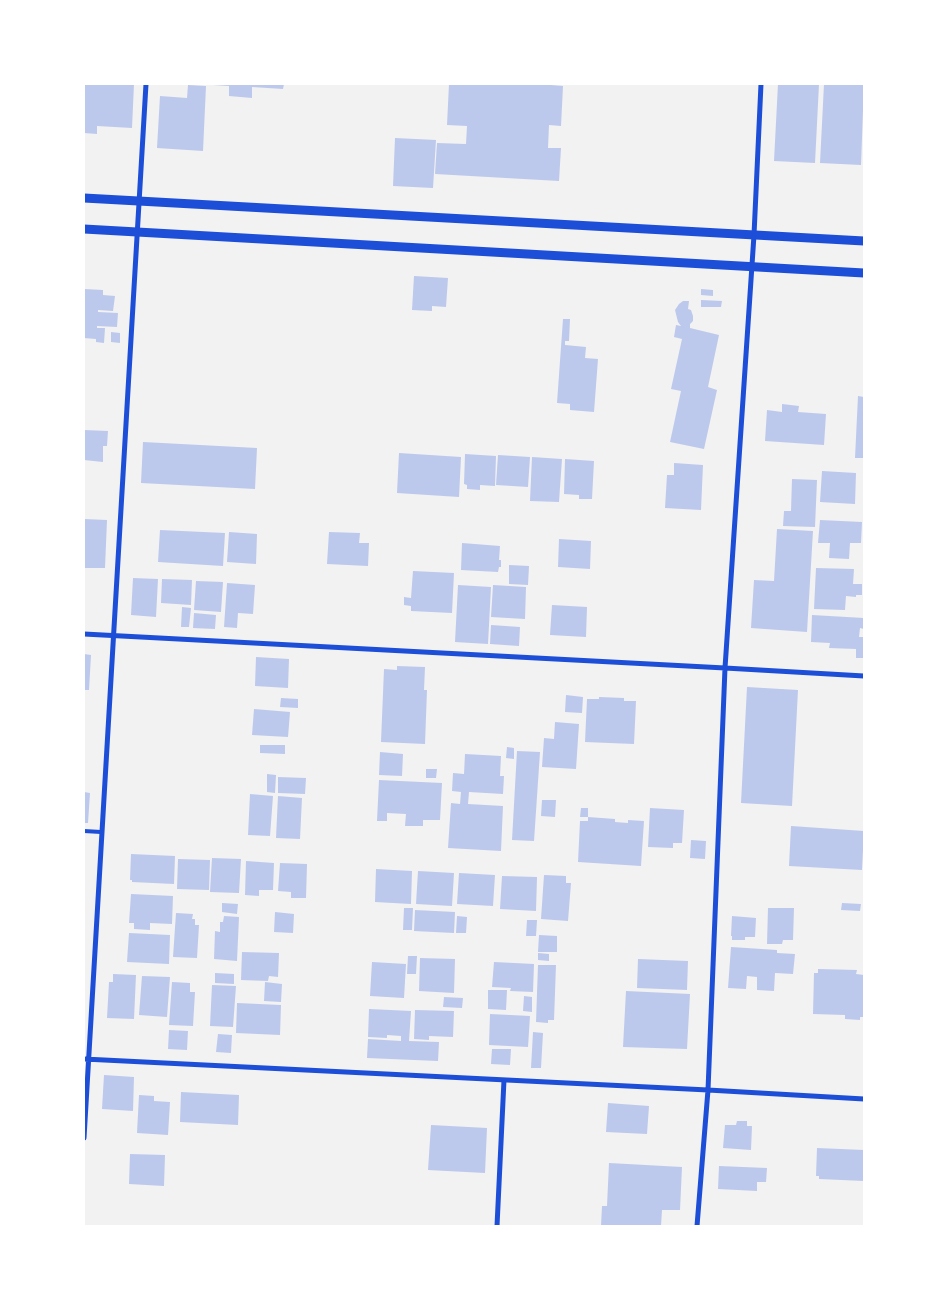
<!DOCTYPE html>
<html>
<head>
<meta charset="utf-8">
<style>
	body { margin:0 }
	#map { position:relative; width:948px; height:1310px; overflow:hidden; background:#f2f2f2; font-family:"Source Serif 4",serif }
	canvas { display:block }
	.frame { position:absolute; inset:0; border:85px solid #fff; pointer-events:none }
</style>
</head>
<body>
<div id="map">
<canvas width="948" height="1310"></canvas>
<div class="frame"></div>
</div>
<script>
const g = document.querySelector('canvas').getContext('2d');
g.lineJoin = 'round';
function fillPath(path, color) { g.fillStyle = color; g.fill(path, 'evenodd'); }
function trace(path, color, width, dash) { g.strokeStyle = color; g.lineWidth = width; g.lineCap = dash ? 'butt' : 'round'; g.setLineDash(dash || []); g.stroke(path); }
const building = new Path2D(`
	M85 84H134L132 128 97 126V134L84 133V91H85Z
	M213 84H284L283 89 252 87V98L229 96V86L213 85Z
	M449 84H551V85L563 86 561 126 549 125 548 148H561L559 181 435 174 437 143 466 144 467 126 447 125Z
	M778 84H819L815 163 774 161Z
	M824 84H864L861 165 820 163Z
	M188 85 206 86 203 151 157 148 160 96 187 98Z
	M395 138 436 140 433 188 393 186Z
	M414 276 448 278 446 307 432 306V311L412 310Z
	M84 289 103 290V295L115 296 113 311 98 310V312L118 313 117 327 97 326V328H105L104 343 96 342V339L84 338Z
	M701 289 713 290V296L701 295Z
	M701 300 722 301 721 307H701Z
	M683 301H689L688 309 691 310 693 316V321L690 324V328L719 335 708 387 717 390 704 449 670 442 681 391 671 389 682 339 674 337 676 325 681 326 678 322 675 310 679 304Z
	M563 319H570L569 341H565V345L586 347 585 358 598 359 594 412 570 410V404L557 403Z
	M111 332 120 333V343L111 342Z
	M858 396 864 397V458H855Z
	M782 404 799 406 798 412 826 414 824 445 765 441 767 410 782 412Z
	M84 430 108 431 107 446H103V462L84 460Z
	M143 442 257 448 255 489 141 483Z
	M399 453 461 457 459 497 397 493Z
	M465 454 496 456 495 486 480 485V490L467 489V485L464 484Z
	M498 455 530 457 528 487 496 485Z
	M532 457 562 459 559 502 530 501Z
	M565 459 594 461 592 499H579V495L564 494Z
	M674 463 703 465 701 510 665 508 667 475H674Z
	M822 471 856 473 855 504 820 502Z
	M792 479 817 480 815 527 783 526 784 511H791Z
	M84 519 107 520 105 568H84Z
	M820 520 862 522 861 543H850L849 559 829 558 830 543H818Z
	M777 529 813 531 807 632 751 628 754 580 774 581Z
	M160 530 225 533 223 566 158 562Z
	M229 532 257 534 256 564 227 562Z
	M329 532 360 533 359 543H369L368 566 327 564Z
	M559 539 591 541 590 569 558 567Z
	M462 543 500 546 499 560H501V567H499L498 572 461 570Z
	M509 565 529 566 528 585 509 584Z
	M816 568 854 569 853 584H862V595H856V597L846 596 845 610 814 609Z
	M413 571 454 573 452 613 411 611V606L404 605V597L411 598Z
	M133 578 158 579 156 617 131 615Z
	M162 579 192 580 191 605 161 603Z
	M196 581 223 582 221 612 194 610Z
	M227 583 255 585 253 614 238 613 237 628 224 627Z
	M458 585 491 587 488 644 455 642Z
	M493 585 526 587 525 619 491 617Z
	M552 605 587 607 586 637 550 635Z
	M182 607 191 608 189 627H181Z
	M194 613 216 615 215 629 193 628Z
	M812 615 864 618V629L860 628 859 637H863V658H856V649L829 648 830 643 811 642Z
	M491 625 520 627 519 646 490 644Z
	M84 654 91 655 89 690H84Z
	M256 657 289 659 288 688 255 686Z
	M397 666 425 667 424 690H427L425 744 381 742 384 669 397 670Z
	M747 687 798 690 792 806 741 803Z
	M566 695 583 697 582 713 565 712Z
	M599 697 624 698V701H636L634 744 585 742 587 699H599Z
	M281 698 298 699V708L280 707Z
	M254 709 290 712 288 737 252 735Z
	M555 722 579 724 576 769 542 767 544 738 554 739Z
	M260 745H285V754L260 753Z
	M507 747 514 748V759L506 758Z
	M517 751 540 752 534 841 512 840Z
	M380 752 403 754 402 776 379 775Z
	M465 754 501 756 500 776H504L503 794 469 792 468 804 503 806 501 851 448 848 451 803 460 804 461 792 452 791 453 773 464 774Z
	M426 769H437L436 778H426Z
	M267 774 276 775 275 793 267 792Z
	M278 777 306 778 305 794 278 793Z
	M379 780 442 783 440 820H423V826H405L406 814 387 813V821H377Z
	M84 792 90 793 88 823H84Z
	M250 794 273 796 270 836 248 835Z
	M278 796 302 798 300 839 276 838Z
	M542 800H556L555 817 541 816Z
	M581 808H588V817H580Z
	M650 808 684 810 682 843H673V848L648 847Z
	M588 817 615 819V822L628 823V820L644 821 641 866 578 862 580 821H588Z
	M791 826 864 831 862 870 789 866Z
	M691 840 706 841 705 859 690 858Z
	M131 854 175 856 174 884 132 882V880H130Z
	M212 858 241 859 239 893 210 892Z
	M178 859 210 860 209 890 177 889Z
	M246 861 274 863 273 890H259V896L245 895Z
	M280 863 307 864 306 898H291V892L278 891Z
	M376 869 412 871 411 904 375 902Z
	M418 871 454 873 452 906 416 904Z
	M459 873 495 875 493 906 457 904Z
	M544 875 566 876V883H571L568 921 541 919Z
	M502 876 537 877 536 911 500 909Z
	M131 894 173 896 172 924 150 923V930L134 929V923H129Z
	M222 903 238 904 237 914 222 912Z
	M842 903 861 904 860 911 841 910Z
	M404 908H413L412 930H403Z
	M768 908H794L793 940H783L782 944H767Z
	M415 910 455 912 454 933 414 931Z
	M275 912 294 914 293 933 274 932Z
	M176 913 193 914 192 919H195V925H199L197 958 173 957Z
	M224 916 239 917 237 961 214 959 215 931 220 932V922H223Z
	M457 916 467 917 466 933H456Z
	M732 916 756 918 755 937H745V940H732V936H731Z
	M527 920H537L536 936H526Z
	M129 933 170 935 169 964 127 962Z
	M539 935 557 936V952H538Z
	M731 947 777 950V953L795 954 793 974 775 973 774 991 757 990V977L747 976 746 989 728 988Z
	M242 952 279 953 278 977 269 976 268 981 241 980Z
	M538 953 549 954V961L538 960Z
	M408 956H417L416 974H407Z
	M420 958 455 959 454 993 419 991Z
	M638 959 688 961 687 990 637 988Z
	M372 962 406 964 404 998 370 996Z
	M494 962 534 964 533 992 510 991 511 988 492 987Z
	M538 965H556L554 1020H548V1023L536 1022Z
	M818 969 857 970 856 974 864 975V1017H860V1020L845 1019V1015L813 1014 814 973H818Z
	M215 973 234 974V984L215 983Z
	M113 974 136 975 134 1019 107 1018 109 982H113Z
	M142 976 170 977 167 1017 139 1015Z
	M172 982 190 983V992H195L193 1026 169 1025Z
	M265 982 282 984 281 1002 264 1001Z
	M212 985 236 986 233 1027 210 1026Z
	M488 990H507L506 1010 488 1009Z
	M626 991 690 994 687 1049 623 1047Z
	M524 996 532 997V1012L523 1011Z
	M444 997 463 998 462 1008 443 1007Z
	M237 1003 281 1005 280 1035 236 1033Z
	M369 1009 411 1011 409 1041 439 1042 438 1061 367 1058 368 1039 401 1041V1036L387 1035V1038L368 1037Z
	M415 1010 454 1011 453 1037 429 1036V1040L414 1039Z
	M490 1014 530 1016 528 1047 489 1045Z
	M169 1030 188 1031 187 1050 168 1049Z
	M533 1032 543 1033 541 1068H531Z
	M218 1034 232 1035 231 1053 216 1052Z
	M492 1049H511L510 1065 491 1064Z
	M104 1075 134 1077 133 1111 102 1109Z
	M181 1092 239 1095 238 1125 180 1122Z
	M139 1095 154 1096V1101L170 1102 168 1135 137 1133Z
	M608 1103 649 1106 647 1134 606 1132Z
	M737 1121H747V1126H752L751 1150 723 1148 725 1125H736Z
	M431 1125 487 1128 485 1173 428 1170Z
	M817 1148 864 1150V1181L819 1179V1176H816Z
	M130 1154 165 1155 164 1186 129 1184Z
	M609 1163 682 1167 680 1210H662L661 1226H601L602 1206H607Z
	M719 1166 767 1168 766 1182H757V1191L718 1189Z`);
const service = new Path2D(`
	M84 831 101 832`);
const minor = new Path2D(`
	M84 634 725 668 864 676
	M84 1059 708 1090 864 1099
	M84 1138 146 84
	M497 1226 504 1080
	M697 1226 708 1090 725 668 754 235 761 84`);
const tertiary = new Path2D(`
	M84 198 864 241
	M84 229 864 273`);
fillPath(building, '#bdc9ec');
trace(service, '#1d4ed8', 4);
trace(minor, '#1d4ed8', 5);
trace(tertiary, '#1d4ed8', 9);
</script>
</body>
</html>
